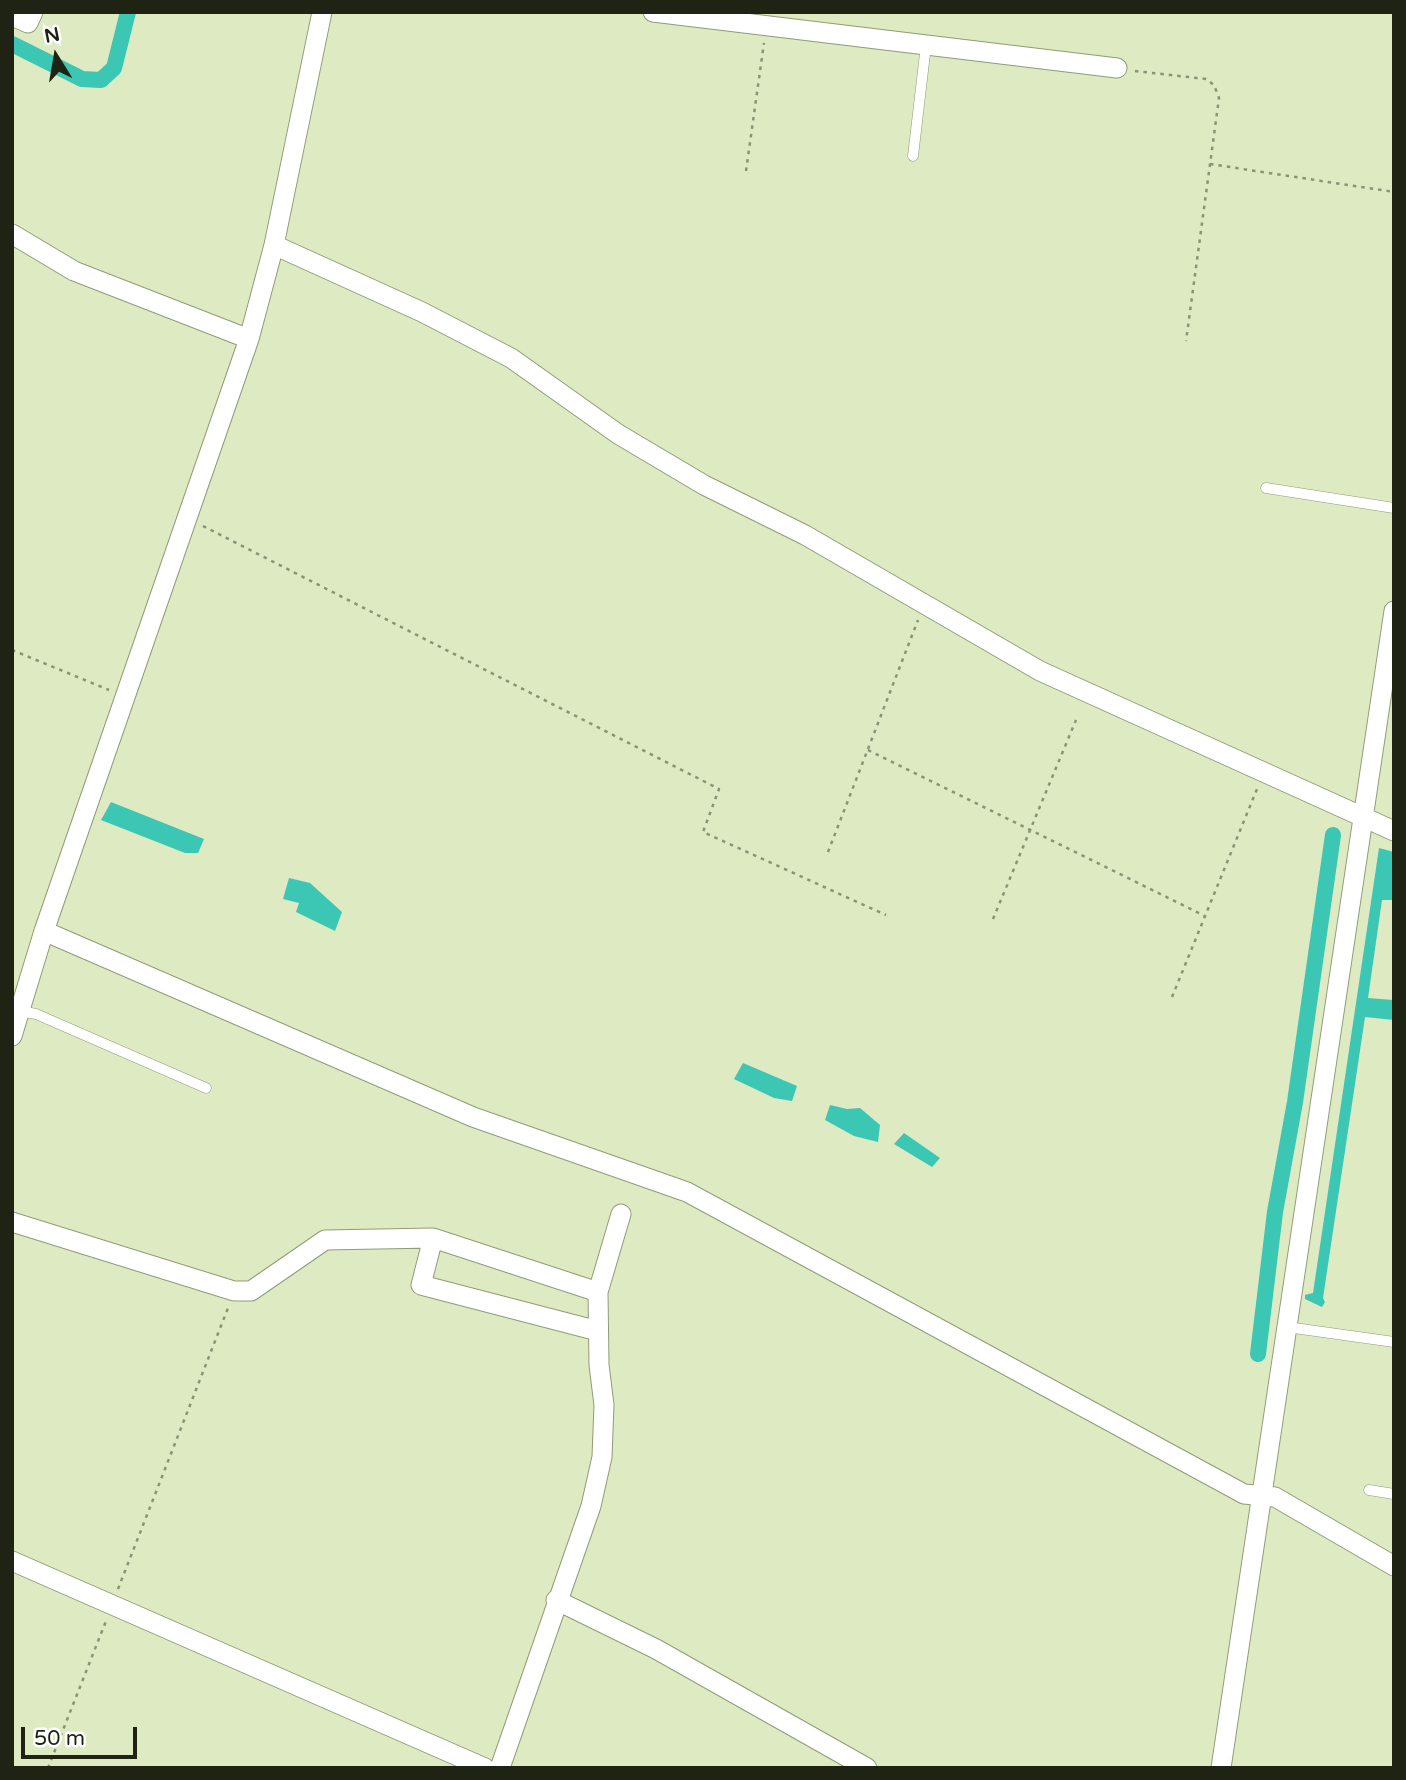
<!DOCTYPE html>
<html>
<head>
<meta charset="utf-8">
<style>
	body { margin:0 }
	#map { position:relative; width:1406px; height:1780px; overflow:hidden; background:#ddeac2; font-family:"Varela Round",sans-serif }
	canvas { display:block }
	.frame { position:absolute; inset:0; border:14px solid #1f2314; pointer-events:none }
	.north { position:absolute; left:21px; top:21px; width:70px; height:70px; -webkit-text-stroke:5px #fff; paint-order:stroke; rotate:349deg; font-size:19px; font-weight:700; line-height:28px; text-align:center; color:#1f2314 }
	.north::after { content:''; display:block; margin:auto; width:24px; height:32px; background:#1f2314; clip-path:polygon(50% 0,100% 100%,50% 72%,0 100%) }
	.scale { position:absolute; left:21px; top:1727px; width:116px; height:32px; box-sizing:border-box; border:4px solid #1f2314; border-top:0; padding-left:9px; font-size:21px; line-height:24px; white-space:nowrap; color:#1f2314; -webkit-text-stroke:5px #fff; paint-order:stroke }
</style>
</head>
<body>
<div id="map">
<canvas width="1406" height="1780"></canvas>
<div class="frame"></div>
<div class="north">N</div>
<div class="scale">50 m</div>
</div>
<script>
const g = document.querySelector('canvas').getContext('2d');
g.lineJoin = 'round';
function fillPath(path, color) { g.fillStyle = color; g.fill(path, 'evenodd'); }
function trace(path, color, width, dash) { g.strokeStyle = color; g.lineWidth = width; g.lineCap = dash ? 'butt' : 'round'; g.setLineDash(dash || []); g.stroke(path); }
const water = new Path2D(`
	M111 802 204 839 198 853H185L101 820Z
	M1379 848 1394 852V900H1382L1368 998 1393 1000 1394 1020 1365 1017 1323 1298 1325 1302 1322 1307 1305 1299V1295L1313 1293Z
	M289 878 310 883 342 912 335 931 296 912 299 903 283 899Z
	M743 1063 797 1086 792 1101 774 1098 734 1079Z
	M830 1105 847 1109 860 1108 880 1125 878 1142 854 1136 825 1120Z
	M904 1133 940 1158 932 1167 894 1144Z`);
const canal = new Path2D(`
	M12 44 82 79 101 80 114 68 128 12
	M1258 1354 1275 1212 1295 1102 1333 835`);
const path = new Path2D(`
	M1135 71 1206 79 1214 85 1219 98 1186 341
	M1210 164 1394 192
	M746 171 764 43
	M203 526 719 789 703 832 886 915
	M12 650 109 690
	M868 750 1205 916
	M828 852 918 620
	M993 919 1076 720
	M1172 997 1257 789
	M118 1589 228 1308
	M48 1768 106 1621`);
const lane = new Path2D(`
	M913 156 926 45
	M1266 488 1394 508
	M20 1011 36 1014 206 1088
	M1287 1327 1394 1342
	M1369 1490 1394 1494`);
const street = new Path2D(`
	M653 12 1117 68
	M12 16 28 23 33 12
	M12 234 74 271 249 339
	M274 245 422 312 511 358 618 434 704 485 805 535 1040 671 1394 831
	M44 931 473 1117 687 1192 1244 1494 1275 1497 1394 1566
	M12 1036 44 931 249 339 274 245 322 12
	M12 1222 234 1291H251L325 1240 433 1238 598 1292
	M433 1238 421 1285 598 1331
	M12 1561 485 1768
	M556 1600 656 1649 867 1768
	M500 1768 591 1506 602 1457 604 1405 599 1365 598 1292 621 1214
	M1221 1768 1394 611`);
fillPath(water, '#3cc6b4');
trace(canal, '#3cc6b4', 16);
trace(lane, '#909c77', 11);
trace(street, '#909c77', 21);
trace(path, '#8a9376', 2.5, [3.5, 5]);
trace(lane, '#fff', 10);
trace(street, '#fff', 19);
</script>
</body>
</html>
